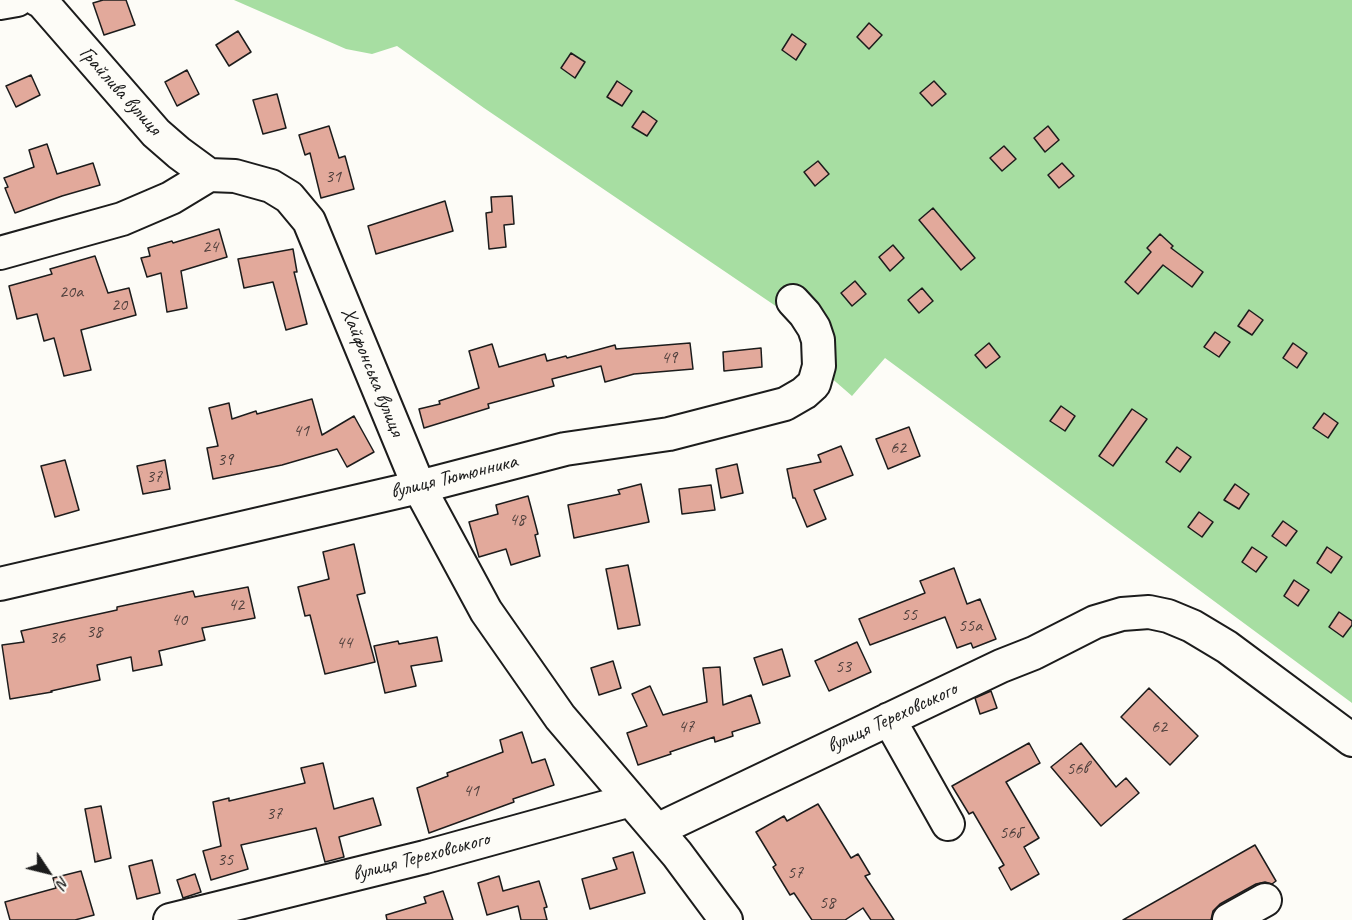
<!DOCTYPE html>
<html>
<head>
<meta charset="utf-8">
<style>
	body { margin:0 }
	#map { position:relative; width:1352px; height:920px; overflow:hidden; background:#fdfcf7; font-family:Caveat,sans-serif }
	canvas { display:block }
	.north { position:absolute; left:18px; top:842px; width:60px; height:60px; -webkit-text-stroke:4px #fdfcf7; paint-order:stroke; rotate:125deg; font-size:16px; font-weight:700; line-height:24px; text-align:center; color:#1c1c1c }
	.north::after { content:''; display:block; margin:auto; width:21px; height:27px; background:#1c1c1c; clip-path:polygon(50% 0,100% 100%,50% 72%,0 100%) }
</style>
</head>
<body>
<div id="map">
<canvas width="1352" height="920"></canvas>
<div class="north">N</div>
</div>
<script>
const g = document.querySelector('canvas').getContext('2d');
g.lineJoin = 'round';
function fillPath(path, color) { g.fillStyle = color; g.fill(path, 'evenodd'); }
function trace(path, color, width, dash) { g.strokeStyle = color; g.lineWidth = width; g.lineCap = dash ? 'butt' : 'round'; g.setLineDash(dash || []); g.stroke(path); }
function label(font, color, halo, rows, align = 'center') {
  g.font = font + ' Caveat,sans-serif'; g.lineWidth = 5; g.setLineDash([]); g.textBaseline = 'middle'; g.strokeStyle = halo; g.fillStyle = color; for (const [text, x, y, turn = 0] of rows) {
    g.save(); g.translate(x, y); g.rotate((+turn || 0) * Math.PI / 180); g.textAlign = isNaN(turn) ? turn : align; if (halo) g.strokeText(text, 0, 0); g.fillText(text, 0, 0); g.restore();
  }
}
const green = new Path2D(`
	M234 0H1352V703L885 358 852 396 821 369 786 313 484 108 397 46 372 54 346 49Z`);
const building = new Path2D(`
	M103 0H126L135 25 104 35 93 3Z
	M869 23 882 35 869 49 857 37Z
	M238 31 251 52 229 66 216 45Z
	M792 34 806 44 796 60 782 50Z
	M571 53 585 62 575 78 561 68Z
	M187 70 199 94 177 106 165 82Z
	M31 75 40 95 16 107 6 86Z
	M617 81 632 91 622 106 607 97Z
	M934 81 946 94 932 106 920 93Z
	M277 94 286 128 263 134 253 100Z
	M643 111 657 121 647 136 632 127Z
	M329 126 339 158 345 156 354 189 321 198 310 153 305 155 299 135Z
	M1048 126 1059 140 1045 152 1034 138Z
	M47 144 57 174 93 163 100 185 62 196 15 213 5 188 8 187 4 178 34 167 29 150Z
	M1004 146 1016 159 1002 171 990 158Z
	M818 161 829 174 815 186 804 172Z
	M1062 163 1074 176 1059 188 1048 175Z
	M512 196 514 224 504 225 506 247 489 249 486 213 492 212 491 197Z
	M445 201 453 231 376 254 368 226Z
	M933 208 975 258 961 270 919 220Z
	M219 229 227 257 181 271 187 308 167 312 161 273 147 277 141 258 150 256 148 248 172 241 173 243Z
	M1160 234 1173 246 1171 248 1203 272 1192 287 1163 265 1138 294 1125 282 1151 252 1147 248Z
	M893 245 904 258 890 271 879 257Z
	M293 249 297 272H294L307 324 286 330 273 282 244 288 238 259Z
	M95 256 108 293 129 288 136 315 81 330 91 370 64 376 54 338 44 341 37 314 17 319 9 286 52 274 50 269Z
	M855 281 866 294 852 306 841 293Z
	M922 288 933 301 919 313 908 300Z
	M1249 310 1263 320 1252 335 1238 326Z
	M1215 332 1230 342 1219 357 1204 347Z
	M690 343 693 369 634 374 605 382 601 366 552 379 554 386 488 404 489 408 424 428 419 409 440 404 439 401 479 388 469 351 492 344 499 367 545 354 547 361 566 356 567 358 615 345 616 349Z
	M989 343 1000 357 986 368 975 355Z
	M1293 343 1307 353 1297 368 1283 358Z
	M761 348 762 367 724 371 723 352Z
	M312 399 322 435 354 416 374 452 347 467 337 449 282 465 213 479 207 448 218 446 209 408 229 403 232 419 256 411 257 414Z
	M1061 406 1075 416 1065 431 1050 421Z
	M1132 409 1147 419 1113 466 1099 456Z
	M1324 413 1338 423 1328 438 1313 428Z
	M909 427 920 456 888 469 876 439Z
	M841 446 853 475 814 490 826 519 807 527 795 498H793L787 469 821 462 818 455Z
	M1177 447 1191 457 1180 472 1166 462Z
	M65 460 79 510 55 517 41 466Z
	M165 460 170 489 143 494 137 466Z
	M737 464 743 493 721 498 716 469Z
	M641 484 649 522 574 538 568 505 620 494 618 490Z
	M1235 484 1249 494 1239 509 1224 500Z
	M711 485 715 510 682 514 679 489Z
	M528 496 538 534 535 535 540 556 511 565 506 549 479 557 469 522 498 514 496 505Z
	M1199 512 1213 522 1202 537 1188 527Z
	M1283 521 1297 531 1286 546 1272 536Z
	M354 544 365 593 357 595 375 662 325 674 310 615 305 616 298 587 329 579 323 552Z
	M1252 547 1267 557 1256 572 1242 562Z
	M1327 547 1342 557 1331 573 1317 563Z
	M628 565 640 625 618 629 606 569Z
	M954 568 967 604 980 599 996 639 973 648 971 643 957 648 945 617 870 645 859 619 925 593 920 581Z
	M1294 580 1309 590 1298 606 1284 596Z
	M248 587 255 618 202 628 205 640 159 651 162 665 133 671 131 657 97 665 100 680 51 691 52 692 10 699 2 645 24 642 21 631 117 610V607L193 591 195 597Z
	M1339 612 1352 621V625L1343 637 1329 627Z
	M437 637 442 661 411 666 416 686 385 693 374 646 398 641 399 644Z
	M857 642 871 672 829 691 815 661Z
	M782 649 790 676 763 685 754 658Z
	M613 661 621 688 599 695 591 668Z
	M720 667 723 705 751 695 760 723 732 732 733 736 715 742 714 737 670 752 671 754 638 765 627 733 647 726 632 694 650 686 663 715 707 702 703 668Z
	M1149 688 1198 736 1170 765 1121 717Z
	M991 691 997 708 980 714 975 698Z
	M522 732 532 763 545 759 554 785 513 799 514 802 429 833 417 788 448 776 447 773 503 752 500 740Z
	M1029 743 1040 763 1006 782 1039 838 1024 847 1039 874 1011 890 999 868 1004 865 973 812 969 814 952 786Z
	M1081 743 1116 787 1126 778 1139 793 1101 826 1051 767Z
	M323 763 334 809 373 798 381 825 339 837 344 857 325 862 316 828 241 845 248 869 211 880 203 851 221 846 213 802 229 798V801L305 783 301 768Z
	M818 804 851 858 858 854 870 874 865 876 894 920H871L863 908 845 920H812L794 893 790 895 773 867 776 865 756 832 784 816 787 821Z
	M101 806 111 858 95 862 85 809Z
	M1255 845 1276 881 1272 884 1265 882 1256 884 1220 904 1213 911 1211 920H1123Z
	M633 852 645 893 590 909 582 879 617 869 613 858Z
	M152 860 160 893 137 899 129 866Z
	M81 871 94 915 75 920H10L5 902 56 888 53 878Z
	M195 874 201 892 183 898 177 880Z
	M499 876 503 891 539 881 547 907 544 908 547 920H521L518 906 487 915 478 883Z
	M443 891 453 920H387L386 915 426 903 424 897Z`);
const minor = new Path2D(`
	M38 0 42 2 156 133 179 153 209 175
	M0 3 17 0
	M0 253 122 219 171 198 209 175 235 176 271 186 289 197 309 221 419 487 486 611 560 717 677 854 726 920
	M0 584 419 487 565 449 669 434 785 404 804 393 814 384 819 366 818 340 814 328 805 314 793 301
	M889 719 948 824
	M657 830 1001 666 1034 653 1095 622 1122 614 1149 612 1168 616 1192 626 1227 647 1352 740
	M170 920 425 857 631 800
	M1229 920 1265 900`);
const numberNames = [
	["31",333,177],
	["24",210,247],
	["20а",71,292],
	["20",119,305],
	["49",669,358],
	["41",301,431],
	["62",898,448],
	["39",225,460],
	["37",154,477],
	["48",517,520],
	["42",236,605],
	["55",909,615],
	["40",179,620],
	["55а",970,626],
	["38",94,632],
	["36",57,638],
	["44",344,643],
	["53",843,667],
	["47",686,727],
	["62",1159,727],
	["56в",1077,769],
	["41",471,791],
	["37",274,814],
	["56б",1010,833],
	["35",225,860],
	["57",795,873],
	["58",827,903]
];
const streetNames = [
	["Грайлива вулиця",120,91,48],
	["Хайфонська вулиця",372,372,68],
	["вулиця Тютюнника",454,477,-14],
	["вулиця Тереховського",892,718,-25],
	["вулиця Тереховського",421,857,-15]
];
fillPath(green, '#a7dea2');
fillPath(building, '#e2a99b');
trace(building, '#1c1c1c', 1.5);
trace(minor, '#1c1c1c', 36);
trace(minor, '#fdfcf7', 32);
label('18px', '#4e3f3c', null, numberNames);
label('21px', '#1c1c1c', '#fdfcf7', streetNames);
</script>
</body>
</html>
